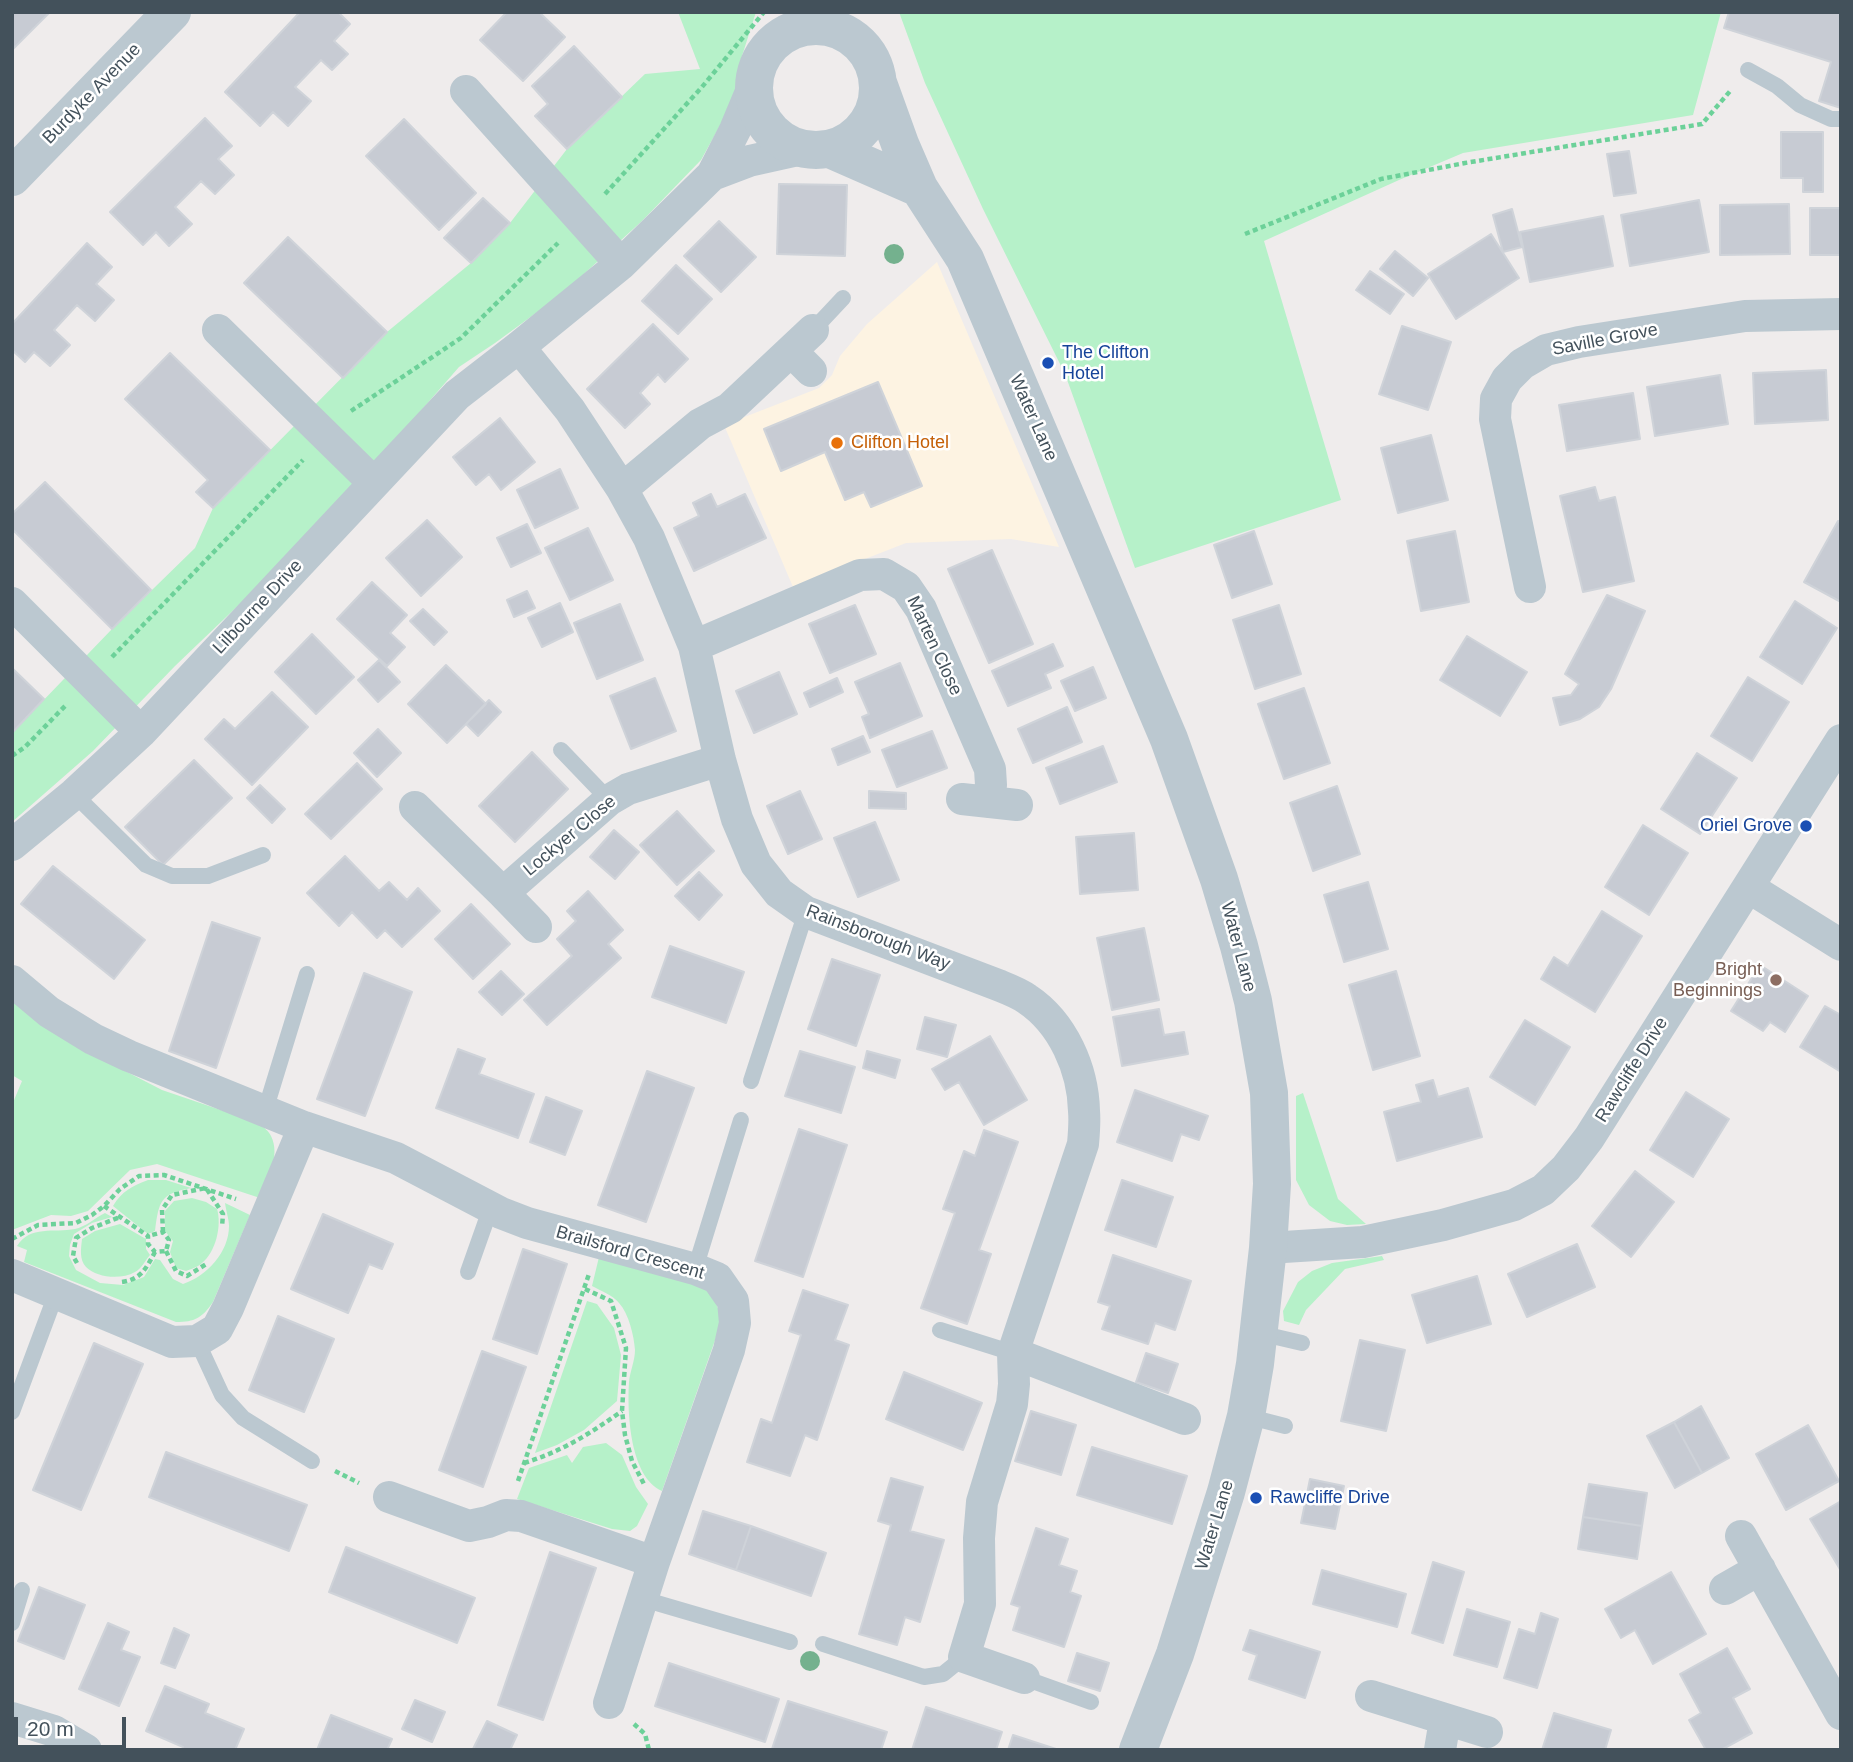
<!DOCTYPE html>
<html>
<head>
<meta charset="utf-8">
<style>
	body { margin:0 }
	#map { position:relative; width:1853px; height:1762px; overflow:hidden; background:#efecec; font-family:Arial,sans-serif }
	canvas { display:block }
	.frame { position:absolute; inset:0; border:14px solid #43515b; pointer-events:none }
	.scale { position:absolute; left:14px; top:1717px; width:112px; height:32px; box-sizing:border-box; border:4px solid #43515b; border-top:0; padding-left:9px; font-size:21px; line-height:24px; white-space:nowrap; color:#43515b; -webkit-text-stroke:5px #fff; paint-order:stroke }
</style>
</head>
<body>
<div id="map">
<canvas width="1853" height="1762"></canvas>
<div class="frame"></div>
<div class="scale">20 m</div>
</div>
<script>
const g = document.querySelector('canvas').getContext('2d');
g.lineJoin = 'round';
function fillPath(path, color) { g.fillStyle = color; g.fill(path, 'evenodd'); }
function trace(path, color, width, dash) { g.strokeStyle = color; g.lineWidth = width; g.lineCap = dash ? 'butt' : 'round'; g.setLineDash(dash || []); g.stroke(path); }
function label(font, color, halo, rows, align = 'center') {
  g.font = font + ' Arial,sans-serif'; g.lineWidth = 5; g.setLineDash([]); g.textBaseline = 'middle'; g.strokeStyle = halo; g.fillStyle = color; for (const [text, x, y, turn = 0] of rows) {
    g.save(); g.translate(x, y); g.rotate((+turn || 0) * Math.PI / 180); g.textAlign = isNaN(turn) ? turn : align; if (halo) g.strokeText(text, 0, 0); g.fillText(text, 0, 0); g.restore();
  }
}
const commercial = new Path2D(`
	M937 262 1059 547 1011 539 906 543 793 587 724 425 819 388 832 375 840 356 867 324Z`);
const green = new Path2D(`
	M678 12H756L742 56 733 102 701 160 642 221 562 294 495 343 459 367 405 429 269 576 175 666 93 751 12 822V733L112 629 195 548 213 508 387 332 471 263 510 223 567 149 645 74 700 69Z
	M899 12H1721L1693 115 1463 153 1399 180 1264 241 1341 500 1135 568 1065 374 983 209 925 83Z
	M12 998 65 1040 162 1090 259 1123C263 1127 269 1131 271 1136 281 1156 267 1179 260 1198L157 1164 130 1170 88 1211 71 1216 51 1215 12 1230V1105L22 1081 12 1075Z
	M1303 1093 1338 1199 1366 1224 1347 1225 1330 1221 1309 1205 1296 1180V1096Z
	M148 1180H166L191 1188C160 1194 159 1201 155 1231L148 1234 113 1206C122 1191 132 1186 148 1180Z
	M192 1198 206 1202 217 1209C222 1225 216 1252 202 1263 198 1267 191 1269 186 1271L176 1268 170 1252 173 1241 165 1231V1211L174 1201Z
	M225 1203 250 1215 213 1302C202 1318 195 1322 176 1322L24 1262 27 1250 17 1246C30 1225 54 1233 75 1229 85 1227 95 1218 105 1213L112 1217 92 1223 74 1234 70 1245 69 1256 76 1270 100 1283 123 1285 144 1277 155 1259 160 1260 173 1279 183 1284C207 1276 229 1252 229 1226 229 1219 226 1211 225 1203Z
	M120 1224 146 1239V1249L150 1255C145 1261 141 1269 135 1272 121 1280 97 1278 86 1267 79 1259 81 1249 82 1239L95 1231Z
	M1382 1256 1384 1260 1345 1269 1306 1310 1299 1325 1284 1321 1283 1311 1298 1282 1312 1271 1332 1263Z
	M599 1257 706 1287C717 1303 721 1309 719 1329L662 1491C630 1477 627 1413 629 1382 630 1371 635 1361 635 1350 634 1336 629 1314 619 1303 613 1295 601 1291 592 1286Z
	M587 1301 597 1304 614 1328 621 1355 617 1401 584 1430 557 1445 535 1453Z
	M606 1443 622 1455 636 1487 648 1504 637 1526 630 1531 612 1529 517 1499 529 1468 567 1455 572 1463 583 1447Z`);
const building = new Path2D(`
	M12 12H50L12 50Z
	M300 12H338L350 24 334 41 348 54 332 70 321 60 295 87 311 101 288 126 273 112 260 126 225 92Z
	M507 12H539L565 37 523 81 480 40Z
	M1729 12H1841V108L1819 101 1831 62 1724 28Z
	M574 46 622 97 567 149 535 116 548 104 532 86Z
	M205 118 232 146 218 159 234 175 215 194 201 181 175 207 192 224 169 246 156 232 143 245 110 212Z
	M404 119 476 193 439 230 366 156Z
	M1781 132H1823V192H1803V178H1781Z
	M1629 151 1636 193 1614 196 1607 154Z
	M779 184 847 185 845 256 777 254Z
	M483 198 510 223 471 263 444 238Z
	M1699 200 1709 252 1630 266 1621 215Z
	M1789 204 1790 254 1720 255V205Z
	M1810 208H1841V255H1810Z
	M1512 209 1522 247 1503 252 1493 215Z
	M1603 216 1613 266 1530 282 1520 232Z
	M719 221 756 257 721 292 684 256Z
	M1491 234 1519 278 1456 319 1428 274Z
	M288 237 387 332 343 378 244 283Z
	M87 243 112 267 96 284 114 300 95 321 77 305 54 330 70 345 50 366 34 352 25 362 12 350V324Z
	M1395 251 1428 278 1413 296 1380 269Z
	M676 265 712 299 678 334 642 301Z
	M1370 271 1404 294 1390 314 1356 290Z
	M653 324 688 359 665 382 658 374 640 393 650 404 625 428 587 389Z
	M1402 326 1451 342 1428 410 1379 394Z
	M170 353 270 450 213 508 196 492 208 480 125 399Z
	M1826 370 1828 420 1755 424 1753 373Z
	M1720 375 1728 424 1655 436 1647 387Z
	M878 382 922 486 871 507 864 492 845 500 825 452 781 471 764 429Z
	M1633 393 1640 439 1567 451 1559 405Z
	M500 418 535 462 501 490 489 474 476 485 453 457Z
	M1431 435 1448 500 1398 513 1381 448Z
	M560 469 578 508 535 528 517 490Z
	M45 482 151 590 112 629 12 529V514Z
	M1595 487 1599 501 1615 497 1634 581 1583 592 1560 496Z
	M711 494 717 507 745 494 766 538 694 571 674 528 699 516 693 503Z
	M427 520 462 557 421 596 386 558Z
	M1838 521 1841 522V602L1804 582Z
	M527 524 541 553 511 567 497 538Z
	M588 528 613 580 570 600 545 548Z
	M1254 531 1272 584 1232 598 1214 545Z
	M1455 531 1469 602 1421 611 1407 541Z
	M992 550 1033 644 989 663 948 569Z
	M372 582 407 615 390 633 405 647 387 666 337 619Z
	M527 591 535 608 514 617 507 600Z
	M1607 595 1645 611 1611 689 1599 707 1580 719 1560 725 1553 698 1571 695 1579 684 1565 674Z
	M1795 601 1837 628 1802 684 1760 657Z
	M560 603 573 632 542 647 528 618Z
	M620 604 643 660 597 679 574 623Z
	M855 605 876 654 830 673 809 624Z
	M1279 605 1301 674 1255 689 1233 620Z
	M423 609 447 632 434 645 410 621Z
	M312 634 354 677 316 714 275 672Z
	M1467 636 1527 672 1500 716 1440 680Z
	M1053 644 1063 666 1045 674 1051 688 1008 706 992 671Z
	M379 660 400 682 378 702 358 680Z
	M900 663 922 716 870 738 862 717 869 714 855 682Z
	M446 665 486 704 447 743 408 704Z
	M1093 667 1106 698 1075 711 1061 681Z
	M12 668 44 699 12 733Z
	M779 672 797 714 754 733 736 691Z
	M1748 677 1789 702 1752 761 1711 736Z
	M655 678 676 731 631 749 610 696Z
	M837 678 843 692 810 707 804 693Z
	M1304 688 1330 763 1284 779 1258 704Z
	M272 692 308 727 252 785 205 739 224 719 235 729Z
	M489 700 501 712 478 736 466 724Z
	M1067 707 1082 742 1033 763 1018 729Z
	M378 729 401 753 377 777 354 753Z
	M932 731 947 768 897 787 882 750Z
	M863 736 870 752 838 765 832 749Z
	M1103 746 1117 782 1060 804 1046 768Z
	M532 752 568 789 515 842 479 806Z
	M1697 753 1737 778 1700 834 1661 809Z
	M194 760 232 798 163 865 125 827Z
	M357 763 382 789 331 839 305 814Z
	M260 785 285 809 272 823 247 798Z
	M1337 786 1360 854 1313 871 1290 803Z
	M800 791 822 839 788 854 767 806Z
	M869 791 906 793V809L869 808Z
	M677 811 714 851 677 885 640 845Z
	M875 822 899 880 858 897 834 838Z
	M1643 825 1688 853 1649 915 1605 887Z
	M614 830 639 852 615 879 590 857Z
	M1134 833 1138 890 1080 894 1076 837Z
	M345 856 379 891 389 882 407 900 418 888 440 911 402 947 385 930 377 938 352 912 339 926 307 893Z
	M53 866 145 940 114 979 21 904Z
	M699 872 722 895 699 920 675 896Z
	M1368 882 1388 949 1344 962 1324 895Z
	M588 891 623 930 608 944 621 958 547 1025 524 1000 572 956 557 939 576 921 567 911Z
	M471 904 510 944 473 979 435 939Z
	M1602 911 1642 936 1595 1012 1541 979 1554 957 1568 966Z
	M212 922 260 938 216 1068 169 1051Z
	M1144 928 1159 1000 1112 1010 1097 938Z
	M670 946 744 972 726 1023 652 997Z
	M832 959 880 975 856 1046 808 1029Z
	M1760 965 1808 996 1785 1032 1770 1022 1763 1031 1731 1011Z
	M501 971 524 994 502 1015 479 992Z
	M1396 971 1420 1056 1373 1070 1349 985Z
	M364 973 412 992 365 1116 317 1099Z
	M1825 1006 1841 1015V1072L1800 1047Z
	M1159 1009 1164 1035 1184 1032 1188 1054 1122 1066 1113 1017Z
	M925 1017 956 1025 947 1057 917 1049Z
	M1525 1020 1570 1047 1535 1105 1490 1077Z
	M990 1036 1027 1100 984 1125 959 1082 945 1090 932 1069Z
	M458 1049 485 1059 479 1074 534 1094 518 1138 436 1108Z
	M800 1051 855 1067 841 1113 785 1096Z
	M867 1051 900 1060 895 1078 863 1068Z
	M647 1071 694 1088 646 1222 598 1205Z
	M1433 1080 1438 1097 1468 1088 1482 1137 1397 1161 1384 1112 1421 1102 1416 1085Z
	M1135 1090 1208 1116 1199 1140 1181 1134 1172 1161 1117 1142Z
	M1686 1092 1729 1119 1693 1177 1650 1150Z
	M546 1097 582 1111 565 1155 530 1142Z
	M799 1129 847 1145 803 1277 755 1261Z
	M984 1130 1018 1142 979 1250 991 1254 967 1324 921 1308 955 1213 943 1209 964 1151 975 1156Z
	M1635 1171 1674 1202 1631 1257 1592 1226Z
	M1122 1180 1173 1197 1156 1247 1105 1230Z
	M323 1214 393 1244 382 1269 369 1264 348 1313 291 1289Z
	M1577 1244 1595 1287 1527 1317 1508 1274Z
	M523 1249 567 1264 537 1354 493 1339Z
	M1113 1255 1191 1281 1175 1330 1155 1323 1148 1344 1102 1329 1110 1306 1098 1302Z
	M1477 1276 1491 1324 1427 1343 1412 1295Z
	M803 1290 848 1305 835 1340 849 1345 817 1440 805 1435 790 1476 747 1462 761 1419 772 1423 801 1335 789 1331Z
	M278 1316 334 1339 304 1412 249 1390Z
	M1360 1340 1405 1350 1386 1431 1341 1421Z
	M94 1343 143 1364 81 1510 33 1490Z
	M482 1351 526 1367 483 1487 439 1470Z
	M1146 1353 1178 1364 1168 1393 1136 1382Z
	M904 1372 982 1403 963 1450 886 1419Z
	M1701 1406 1729 1458 1702 1473 1674 1422Z
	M1031 1411 1076 1425 1061 1475 1015 1461Z
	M1674 1422 1702 1473 1675 1488 1647 1436Z
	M1808 1425 1839 1481 1786 1510 1756 1454Z
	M1092 1447 1187 1476 1172 1524 1077 1495Z
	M166 1452 307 1505 289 1551 149 1497Z
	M891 1478 923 1487 910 1531 944 1540 920 1622 905 1617 897 1645 859 1634 891 1525 878 1521Z
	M1310 1479 1344 1486 1335 1529 1301 1523Z
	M1589 1484 1647 1493 1642 1526 1583 1517Z
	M1841 1501V1571L1810 1519Z
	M703 1511 751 1526 736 1570 689 1554Z
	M1583 1517 1642 1526 1637 1559 1578 1549Z
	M751 1526 826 1553 811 1596 736 1570Z
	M1036 1528 1068 1539 1059 1565 1077 1571 1070 1592 1081 1596 1064 1647 1013 1630 1020 1607 1011 1604Z
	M346 1547 475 1598 457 1643 329 1592Z
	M550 1552 596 1568 543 1720 498 1705Z
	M1433 1562 1464 1572 1443 1643 1412 1633Z
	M1322 1570 1406 1594 1397 1627 1313 1604Z
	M1671 1572 1706 1634 1653 1664 1635 1630 1621 1638 1605 1609Z
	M39 1587 85 1605 64 1659 18 1641Z
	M1467 1609 1510 1622 1497 1667 1454 1655Z
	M1541 1613 1558 1619 1537 1688 1504 1678 1519 1629 1535 1634Z
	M108 1623 129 1632 121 1650 140 1657 119 1706 79 1689Z
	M174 1628 189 1635 175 1668 161 1663Z
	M1250 1630 1320 1652 1305 1698 1249 1679 1257 1655 1243 1650Z
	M1727 1648 1750 1689 1733 1698 1752 1733 1721 1750H1706L1689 1720 1701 1713 1680 1674Z
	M1077 1653 1109 1663 1100 1691 1068 1681Z
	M669 1663 779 1699 765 1742 655 1706Z
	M165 1686 209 1704 205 1713 244 1729 235 1750H182L183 1747 146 1731Z
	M415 1700 445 1712 432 1742 402 1729Z
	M788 1701 887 1732 881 1750 772 1749Z
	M926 1707 1002 1732 996 1750H912Z
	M1554 1713 1611 1730 1605 1750H1542Z
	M331 1715 392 1739 387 1750H317Z
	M487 1721 517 1735 510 1750 473 1749Z
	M1013 1735 1059 1750H1008Z`);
const path = new Path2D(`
	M605 194 702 87 764 12
	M1245 234 1381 179 1465 163 1702 124 1731 90
	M351 411 461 338 558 243
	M112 657 303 460
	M12 756 25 747 67 704
	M104 1206 148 1236V1244L155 1252 166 1251 169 1240 163 1232 148 1236
	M163 1232 162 1210 172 1195 206 1188 223 1214 222 1227
	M12 1239 38 1225 76 1223 92 1215 104 1206 120 1189 139 1176 164 1175 236 1199
	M166 1251 176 1271 187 1276 208 1263
	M77 1263 73 1256 76 1238 92 1228 120 1217
	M122 1282C142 1279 146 1268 155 1252
	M585 1289 611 1301 626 1348 622 1411 625 1435 632 1461 645 1486
	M524 1463C561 1452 591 1433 622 1411
	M335 1471 359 1483
	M518 1481 589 1274
	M634 1724 645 1734 649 1750`);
const service = new Path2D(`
	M1748 70 1777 86 1800 105 1831 119H1841
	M813 330 843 298
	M561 750 609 800
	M74 794 146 865 172 876H208L263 855
	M751 1081 806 912
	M265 1111 307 974
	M695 1269 741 1120
	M468 1272 491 1207
	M940 1330 1013 1353
	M1259 1333 1302 1343
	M197 1341 222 1395 243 1418 312 1461
	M12 1412 56 1294
	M1246 1416 1285 1426
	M643 1599 790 1642
	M12 1623 22 1590
	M823 1644 924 1677 943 1674 964 1657
	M1024 1678 1091 1702`);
const minor = new Path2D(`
	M466 91 621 264
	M712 175 749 161 803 149
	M218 330 374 483
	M519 347 570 410 622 489 649 538 694 646 720 760 737 819 756 864 779 893 806 912 998 985C1008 989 1019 993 1027 999 1063 1023 1083 1069 1084 1111 1085 1122 1084 1133 1083 1144L1013 1353 1014 1384 1012 1404 982 1502 979 1538 980 1604 964 1657 1024 1678
	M791 351 811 371
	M622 489 700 424 730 408 813 330
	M1530 587 1495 419 1496 399 1507 379 1522 364 1546 350 1579 342 1745 316 1841 314
	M12 603 141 732
	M694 646 860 575 884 574 906 587 921 609 990 769 991 785 987 802
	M962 799 1017 805
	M415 807 503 893 609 800 628 789 720 760
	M12 845 74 794 141 732 457 395 519 347 621 264 712 175 735 130 753 87
	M1748 887 1841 945
	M503 893 536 927
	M12 981 49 1012 93 1039 129 1056 304 1127 396 1158 501 1213 527 1223 695 1269 717 1278 733 1301 735 1323 729 1350 654 1562 609 1703
	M1268 1248 1363 1242 1443 1225 1514 1205 1543 1190 1566 1168 1589 1138 1841 740
	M12 1275 172 1342 197 1341 217 1329 228 1308 304 1127
	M1013 1353 1185 1419
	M389 1497 469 1526 488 1522 506 1515 521 1516 654 1562
	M1741 1536 1841 1714
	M1725 1589 1760 1569
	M1371 1696 1487 1732
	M12 1718 54 1731 86 1750
	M1440 1750 1445 1720`);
const tertiary = new Path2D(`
	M754 88a62 62 0 1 1 124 0a62 62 0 1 1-124 0Z
	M878 83 900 144 919 188 965 259 1169 739 1219 879 1239 946 1253 1001 1269 1093 1272 1184 1268 1248 1255 1364 1246 1416 1226 1492 1175 1654 1138 1750
	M830 149 919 188
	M12 177 172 12`);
const trees = [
	[894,254],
	[810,1661]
];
const markers = [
	[1048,363,7,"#1a4fb4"],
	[837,443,7,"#e8710a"],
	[1806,826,7,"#1a4fb4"],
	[1776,980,7,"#8d6e63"],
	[1256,1498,7,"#1a4fb4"]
];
const streetNames = [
	["Burdyke Avenue",92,94,-46],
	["Saville Grove",1605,340,-11],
	["Water Lane",1033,418,66],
	["Lilbourne Drive",258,607,-47],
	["Marten Close",934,646,65],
	["Lockyer Close",570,836,-40],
	["Rainsborough Way",878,938,21],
	["Water Lane",1238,947,75],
	["Rawcliffe Drive",1632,1070,-58],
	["Brailsford Crescent",630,1253,16],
	["Water Lane",1215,1525,-73]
];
const transitNames = [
	["The Clifton",1062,353],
	["Hotel",1062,374],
	["Oriel Grove",1792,826,"right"],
	["Rawcliffe Drive",1270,1498]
];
const foodNames = [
	["Clifton Hotel",851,443]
];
const educationNames = [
	["Bright",1762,970],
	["Beginnings",1762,991]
];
fillPath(commercial, '#fdf3e2');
fillPath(green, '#b6f1c9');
fillPath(building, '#c7cbd3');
trace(building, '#cfd3d9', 2);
trace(path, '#6cd199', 4.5, [5, 3.5]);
trace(service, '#bbc8d0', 16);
trace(minor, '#bbc8d0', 32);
trace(tertiary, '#bbc8d0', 38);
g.fillStyle = '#74b18e';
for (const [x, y] of trees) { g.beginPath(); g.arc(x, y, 10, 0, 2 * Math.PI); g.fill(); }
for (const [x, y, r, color] of markers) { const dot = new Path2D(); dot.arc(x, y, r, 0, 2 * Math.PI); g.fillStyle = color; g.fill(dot); trace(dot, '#fff', 2.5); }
label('18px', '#43515b', '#fff', streetNames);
label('18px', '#164399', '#fff', transitNames, 'left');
label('18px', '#c56008', '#fff', foodNames, 'left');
label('18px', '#785e54', '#fff', educationNames, 'right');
</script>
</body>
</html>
